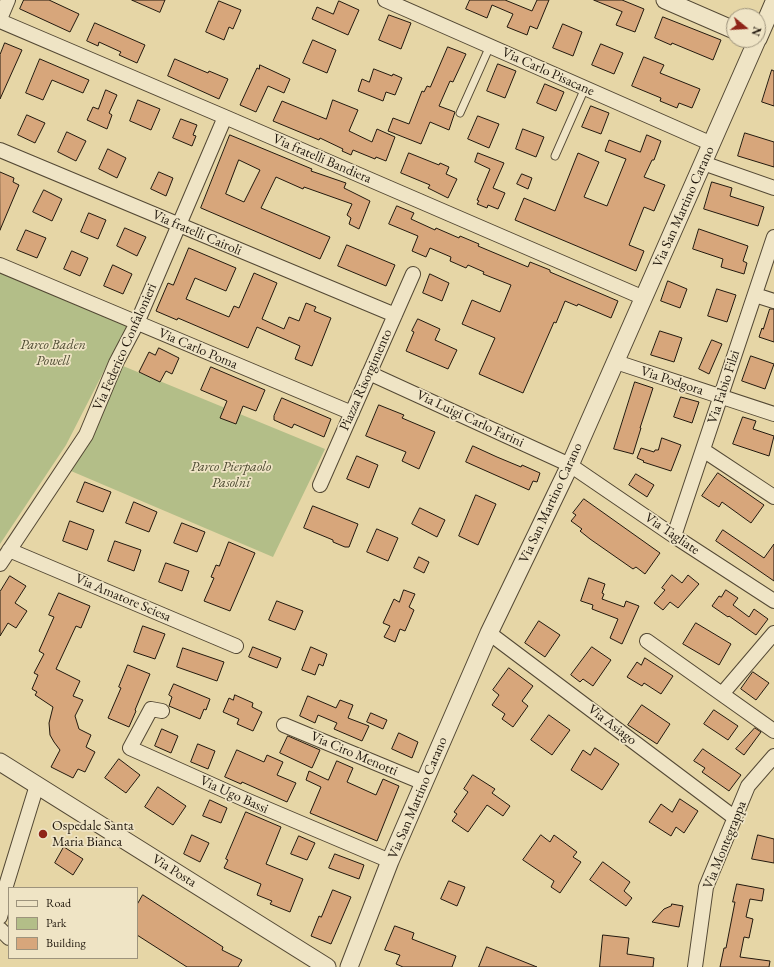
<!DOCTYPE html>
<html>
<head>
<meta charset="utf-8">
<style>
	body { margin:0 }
	#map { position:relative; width:774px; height:967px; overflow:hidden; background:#e6d6a6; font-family:"EB Garamond",serif }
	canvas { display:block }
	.legend { position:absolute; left:8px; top:887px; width:130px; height:72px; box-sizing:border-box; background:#efe4c5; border:1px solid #9d937c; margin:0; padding:5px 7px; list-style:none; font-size:12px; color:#22190e }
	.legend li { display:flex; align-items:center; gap:8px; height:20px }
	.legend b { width:20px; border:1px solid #9d937c }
	.north { position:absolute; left:726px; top:8px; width:40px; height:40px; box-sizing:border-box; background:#efe4c5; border:1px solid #9d937c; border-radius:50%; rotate:108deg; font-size:11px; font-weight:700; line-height:16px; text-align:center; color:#22190e }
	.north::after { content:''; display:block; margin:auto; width:14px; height:18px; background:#8f2418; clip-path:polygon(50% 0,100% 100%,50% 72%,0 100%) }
</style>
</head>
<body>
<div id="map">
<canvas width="774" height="967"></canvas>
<ul class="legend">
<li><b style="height:5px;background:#efe4c5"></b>Road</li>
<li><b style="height:11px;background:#b3be88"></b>Park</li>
<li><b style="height:11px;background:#d7a67b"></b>Building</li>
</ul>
<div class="north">N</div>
</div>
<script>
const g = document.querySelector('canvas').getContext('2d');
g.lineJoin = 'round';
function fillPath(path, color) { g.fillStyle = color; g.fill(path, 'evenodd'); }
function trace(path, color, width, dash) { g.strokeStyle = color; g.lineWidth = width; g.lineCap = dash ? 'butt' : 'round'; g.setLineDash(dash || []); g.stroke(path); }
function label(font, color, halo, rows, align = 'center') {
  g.font = font + ' "EB Garamond",serif'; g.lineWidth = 3.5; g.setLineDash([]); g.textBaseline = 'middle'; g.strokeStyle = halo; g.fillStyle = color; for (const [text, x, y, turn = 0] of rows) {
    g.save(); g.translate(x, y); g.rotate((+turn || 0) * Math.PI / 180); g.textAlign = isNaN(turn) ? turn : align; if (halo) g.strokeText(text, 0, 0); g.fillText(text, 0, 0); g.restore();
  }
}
const green = new Path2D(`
	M0 272 127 326 66 445 0 544Z
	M123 366 325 449 273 557 71 471 86 435Z`);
const building = new Path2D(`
	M24 0H49L79 14 70 32 20 9Z
	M132 0H165L160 12Z
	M470 0H505L532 11 537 0H549L537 29 530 26 527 35 507 27 513 14 492 5 487 18 466 9Z
	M594 0H622L644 9 635 32 616 25 622 12Z
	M219 1 241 10 233 29 229 27 224 40 206 32Z
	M339 1 359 10 348 35 312 19 317 7 333 14Z
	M389 15 411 23 401 49 379 40Z
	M663 17 721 40 713 60 672 43 671 45 655 38Z
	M95 23 145 45 137 63 119 55 121 52 99 42 98 46 87 41Z
	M563 24 582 32 573 56 553 48Z
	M313 40 336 50 327 73 303 63Z
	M5 43 22 50 0 99V55Z
	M601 44 623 53 614 74 592 65Z
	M448 47 466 54 453 82 450 81 439 106 455 112 449 130 430 122 421 144 388 131 393 118 409 124 422 91 424 92 427 86 430 87Z
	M644 57 664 65 660 73 700 89 692 108 679 103 677 108 660 101 661 98 632 86Z
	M40 59 89 80 83 93 52 80 43 100 26 93Z
	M175 59 208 73 209 71 228 79 219 99 168 76Z
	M498 64 516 71 505 98 487 91Z
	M260 65 290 79 284 93 268 86 256 112 240 105 257 68 259 69Z
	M374 69 392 76 393 74 402 78 395 95 386 92 383 101 358 91 362 79 369 82Z
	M772 70 774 71V106L762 102Z
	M545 84 564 92 556 111 537 103Z
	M106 90 117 95 109 113 112 115 107 129 87 120 93 107 98 109Z
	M138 100 160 109 151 130 130 121Z
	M333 100 358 110 349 131 372 142 377 129 395 137 386 161 376 157 375 159 353 150 351 155 342 151 343 149 320 138 319 140 273 121 282 101 326 119Z
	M591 106 609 113 601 134 582 127Z
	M27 115 45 123 35 143 18 135Z
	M478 116 499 124 489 148 468 139Z
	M181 119 197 125 193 135 196 136 192 146 173 138Z
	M523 129 544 137 536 157 516 149Z
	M67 132 86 141 76 161 58 152Z
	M745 133 774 142V167L738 156Z
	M230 135 312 169 311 171 346 183 344 188 370 201 359 229 349 224 351 218 347 215 352 204 304 187 303 189 276 177 261 208 330 237 320 259 201 208ZM239 160 260 170 244 202 226 194Z
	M647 135 661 141 654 160H652L644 177 665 185 654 211 644 207 629 245 644 251 636 271 515 220 524 198 555 211 578 153 599 162 584 197 607 206 626 159 605 151 609 140 640 152Z
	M108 149 126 158 117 178 99 169Z
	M409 153 439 165 440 163 449 167 446 174 457 179 448 198 428 188 430 185 401 173Z
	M478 153 504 163 493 188 505 193 498 209 488 205 487 208 477 204 479 201 477 200 490 169 475 162Z
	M0 172 14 178 13 182 19 185 0 230Z
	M159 172 173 178 166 196 151 189Z
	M522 174 532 178 528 189 517 184Z
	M712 182 732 188 730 196 764 207 758 226 704 209Z
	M44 190 62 199 52 221 33 212Z
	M397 206 414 213 411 219 435 230 436 228 459 238 460 236 479 244 478 246 528 267 530 262 550 270V272L618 301 611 318 578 304 577 306 565 301 556 323 554 322 523 393 479 374 495 338 462 324 472 300 500 312 511 285 483 274 484 272 468 265 466 268 450 261 451 257 430 248 426 257 412 251 418 236 389 224Z
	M89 213 106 220 98 239 81 232Z
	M125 228 146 237 137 256 117 246Z
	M699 229 748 246 743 261 747 263 744 274 721 267 723 259 693 249Z
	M26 230 46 238 37 258 17 250Z
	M347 245 395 265 386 286 338 266Z
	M189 248 236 268 226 291 195 278 186 299 229 317 234 306 239 308 254 273 277 283 262 319 284 329 289 317 299 321 306 303 316 307 314 311 331 318 312 366 295 359 300 346 257 327 248 348 178 318 177 320 156 311 168 283 173 285Z
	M72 251 88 258 80 276 64 269Z
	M113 265 132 274 123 294 104 286Z
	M430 274 449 283 442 301 423 293Z
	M668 281 687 289 680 308 661 301Z
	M717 289 736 295 727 322 708 316Z
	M770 309H774V342L759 337 762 328 763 329Z
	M418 319 440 329 435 340 457 350 448 369 406 351 414 332 412 331Z
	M660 331 682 338 674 362 651 355Z
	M712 340 722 344 709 374 699 369Z
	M159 348 179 358 172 374 166 371 160 382 139 372 149 352 155 355Z
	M751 356 774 364 765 389 742 381Z
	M211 367 265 390 256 411 243 406 236 424 220 418 227 401 201 390Z
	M635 382 653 388 640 428H641L633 454 614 449Z
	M681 397 699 402 692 423 674 417Z
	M282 398 331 419 324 437 294 424 292 428 274 420V416Z
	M379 405 404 415 402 418 435 432 419 469 402 461 406 452 366 436Z
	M743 417 756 421 753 429 774 436 769 456 733 444Z
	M662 438 681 445 671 471 643 462 644 461 637 458 641 448 654 452 655 450H658Z
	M473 446 497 457 521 467 522 465 540 473 537 482 533 481 529 490 466 462Z
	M357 456 378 465 369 488 347 479Z
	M718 473 764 505 751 523 722 502 719 507 702 496Z
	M636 474 654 485 647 497 629 485Z
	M85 482 111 492 103 512 77 502Z
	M476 495 496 504 478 545 459 536Z
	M584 499 660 553 645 574 636 567 633 569 590 539 580 531 582 529 571 521 576 515 573 513Z
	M134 502 157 512 149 532 126 523Z
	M313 506 358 524 349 547H345L333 542V540L304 528Z
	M420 508 445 520 437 537 412 524Z
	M70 521 94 530 87 550 63 541Z
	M182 523 205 532 197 552 174 543Z
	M377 529 398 538 388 561 367 552Z
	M723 530 764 558 774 544V581L716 541Z
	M115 541 141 550 134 571 108 561Z
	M229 542 255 553 230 611 204 601 214 578 211 577 216 565 219 566Z
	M419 557 429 562 424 573 414 568Z
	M166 563 189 571 182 591 159 582Z
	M672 575 682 583 688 575 699 584 678 608 670 602 663 610 654 603 665 590 662 588Z
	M10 576 26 586 15 603 27 611 16 628 8 623 0 636V592Z
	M589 578 605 584 602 593 604 594 602 599 624 607 626 601 639 606 622 644 610 638 618 619 592 609 593 605 581 601Z
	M404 590 415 594 409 607 414 610 405 631 400 629 395 642 384 637 390 626 383 623 394 599 399 602Z
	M726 590 738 598 733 605 749 617 754 609 768 619 756 635 729 616 728 617 712 606 719 596 721 597Z
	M59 593 90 606 81 628 76 626 56 669 80 681 73 696 83 700 75 716 79 729 91 735 86 747 95 752 85 772 78 769 73 778 51 767 60 750 54 742 50 735 49 723 53 707 35 695 37 692 32 689 38 675 34 673 44 654 39 651 54 617 49 615Z
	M277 601 303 611 295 630 269 620Z
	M539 621 560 635 545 657 525 643Z
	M696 623 731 644 719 665 683 644Z
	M143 626 165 634 155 659 134 652Z
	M253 647 281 658 277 668 249 657Z
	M311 647 327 654 323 666 319 664 315 675 302 670Z
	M592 647 611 660 593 686 583 679 580 682 571 675Z
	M183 648 224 662 217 681 177 667Z
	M645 658 673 676 661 694 644 683 642 686 627 677 637 662 641 665Z
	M128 665 150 674 135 710 136 711 129 727 108 718 121 688 119 687Z
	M509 668 533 686 522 701 528 706 513 727 502 719 505 714 492 705 499 695 493 690Z
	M753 672 769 683 756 700 741 689Z
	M174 684 210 699 206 710 204 709 200 719 169 706 172 697 169 695Z
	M235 695 253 703 252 707 262 712 253 731 237 724 239 719 223 712 229 698 233 700Z
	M308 696 336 708 340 700 353 705 348 718 369 726 362 741 334 729 337 723 318 715 315 723 300 716Z
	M642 705 670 724 657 744 628 725Z
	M714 710 738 726 728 740 704 724Z
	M371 713 387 720 383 729 367 722Z
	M549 715 570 730 552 755 531 740Z
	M755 728 761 732 744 755 736 749Z
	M162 729 178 736 171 753 155 746Z
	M399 733 418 742 412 758 392 749Z
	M288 736 320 750 312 768 280 753Z
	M198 744 215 751 208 769 191 762Z
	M595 748 619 764 602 790 571 770 583 750 590 755Z
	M703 749 741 775 729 791 702 772 705 768 694 761Z
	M237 750 264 762 267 755 283 762 277 775 296 783 287 802 242 782 241 784 225 777Z
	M119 759 140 775 126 793 105 778Z
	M337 761 353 768 347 782 376 795 383 779 399 786 377 841 310 813 321 787 306 780 309 771 328 780Z
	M473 775 495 789 492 793 510 806 503 816 487 805 468 832 452 821 457 814 454 812 468 792 464 789Z
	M158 787 186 806 173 825 145 807Z
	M680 799 698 811 684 833 676 827 671 836 649 822 661 804 672 812Z
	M210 800 227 808 221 823 203 816Z
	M246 812 281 827 266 864 303 879 290 912 270 904 272 901 257 895 261 884 224 868 228 860 226 859Z
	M192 835 209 843 200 862 184 854Z
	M541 835 550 842 554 835 577 852 573 857 581 862 560 893 551 887 554 881 523 860Z
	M758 835 774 839V863L752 859Z
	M299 836 315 843 307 860 291 854Z
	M64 847 83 859 73 875 55 863Z
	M335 854 364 865 359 879 329 868Z
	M603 862 630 882 624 891 632 898 626 906 590 880Z
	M449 881 465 887 457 906 441 899Z
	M737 884 764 889 762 901 750 899 746 917 753 919 749 938 744 937 740 957 770 961 769 967H720L724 948H726L735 902H733Z
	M333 890 351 897 331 944 311 936 319 916 321 917Z
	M143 895 223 947 222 950 242 960 238 967H187L137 935V905Z
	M672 904 683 906 679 927 652 922 664 909 671 906Z
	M395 926 414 933 412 939 456 956 452 967H403L396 964 400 955 385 950Z
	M603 935 629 938 627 954 654 958 653 967H600Z
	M487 947 537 967H479Z`);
const service = new Path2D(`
	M460 113 490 46
	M555 156 585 88`);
const minor = new Path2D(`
	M385 0 712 144
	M0 19 8 0
	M0 21 225 117 644 298
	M0 150 395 315
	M703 163 774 188
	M0 265 352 413
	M755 295 774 301
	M616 362 774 414
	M369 373 570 465 674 536 774 601
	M703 450 774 497
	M320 485 413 274
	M674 536 774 237
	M9 550 236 646
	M0 564 86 435 116 363 137 323 225 117
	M489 633 735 818
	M647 641 774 731
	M722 694 774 633
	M162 711 151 709 130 748 246 800 390 861
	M284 725 424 783
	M0 898 5 889 37 785
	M0 917 6 895V890
	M0 929 9 938
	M695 967 706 887 748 786 774 756`);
const tertiary = new Path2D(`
	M665 0 734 30
	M758 39 774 2
	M0 762 327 967
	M349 967 390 861 489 633 570 465 757 40`);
const markers = [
	[43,834,5,"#8f2418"]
];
const streetNames = [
	["Via Carlo Pisacane",548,72,24],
	["Via fratelli Bandiera",322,159,23],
	["Via San Martino Carano",684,207,-66],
	["Via fratelli Cairoli",197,233,23],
	["Via Federico Confalonieri",125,347,-66],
	["Via Carlo Poma",198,349,23],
	["Piazza Risorgimento",366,380,-66],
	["Via Podgora",672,381,18],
	["Via Fabio Filzi",724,387,-72],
	["Via Luigi Carlo Farini",470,419,25],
	["Via San Martino Carano",551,503,-65],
	["Via Tagliate",672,534,34],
	["Via Amatore Sciesa",123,598,23],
	["Via Asiago",612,725,37],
	["Via Ciro Menotti",354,754,23],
	["Via Ugo Bassi",234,795,24],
	["Via San Martino Carano",418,798,-67],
	["Via Montegrappa",725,845,-68],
	["Via Posta",174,871,32]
];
const parkNames = [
	["Parco Baden",53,345],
	["Powell",53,361],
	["Parco Pierpaolo",231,467],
	["Pasolni",231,483]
];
const poiNames = [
	["Ospedale Santa",52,826],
	["Maria Bianca",52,842]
];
fillPath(green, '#b3be88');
fillPath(building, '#d7a67b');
trace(building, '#22190e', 1);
trace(service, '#534834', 9);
trace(minor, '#534834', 16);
trace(tertiary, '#534834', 19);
trace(service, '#efe4c5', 7);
trace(minor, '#efe4c5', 14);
trace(tertiary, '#efe4c5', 17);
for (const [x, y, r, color] of markers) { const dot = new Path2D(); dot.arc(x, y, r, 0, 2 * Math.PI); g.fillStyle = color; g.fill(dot); trace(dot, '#efe4c5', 1.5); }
label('14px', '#22190e', '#efe4c5', streetNames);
label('italic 14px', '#4e4b33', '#efe4c5', parkNames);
label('14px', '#22190e', '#efe4c5', poiNames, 'left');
</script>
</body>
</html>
